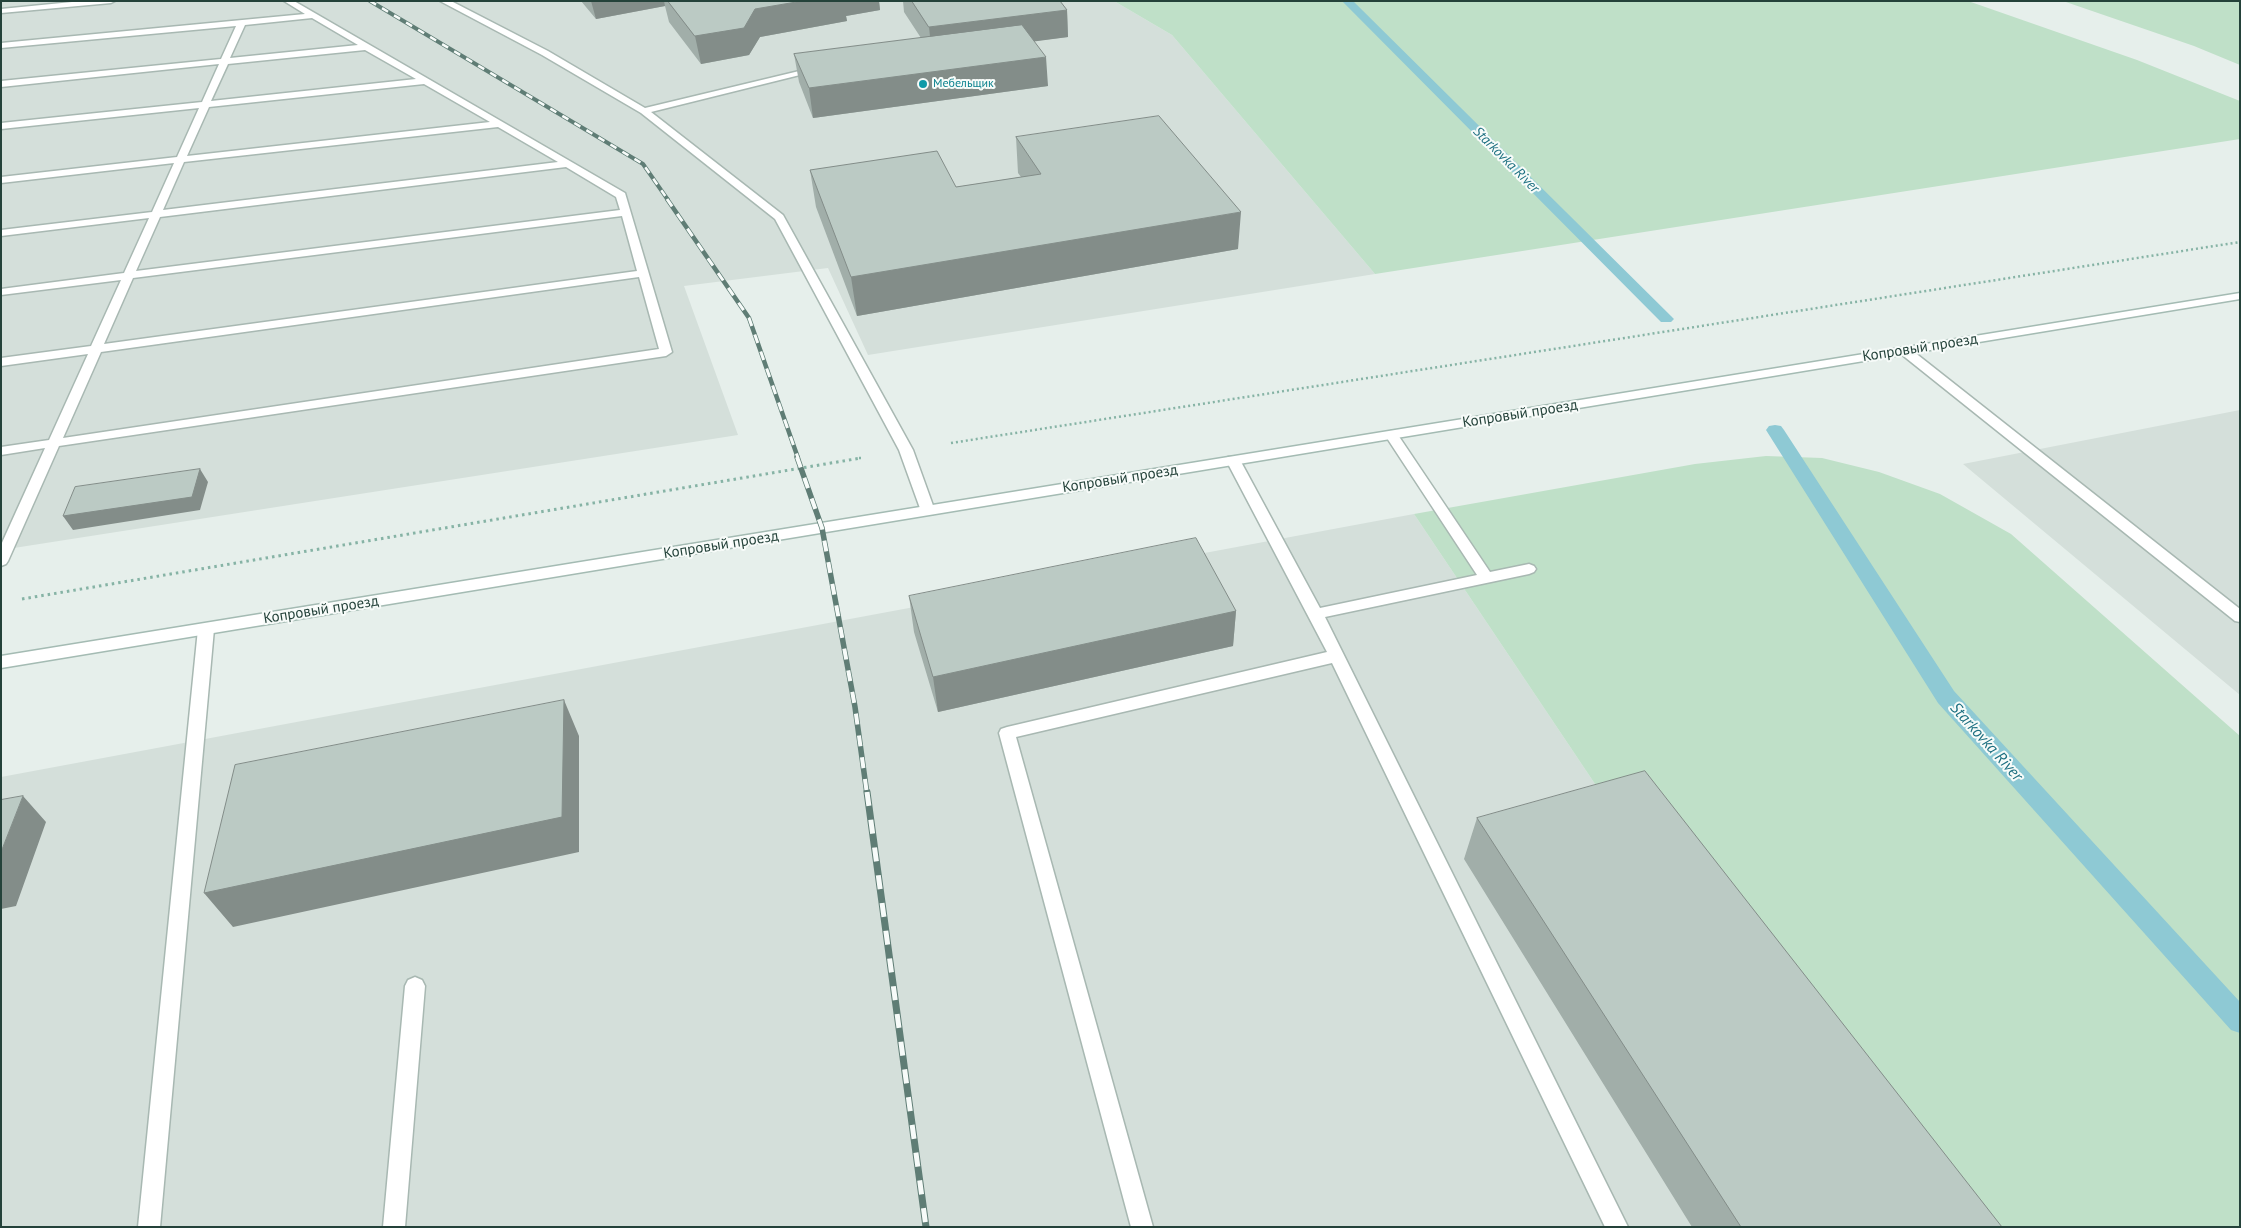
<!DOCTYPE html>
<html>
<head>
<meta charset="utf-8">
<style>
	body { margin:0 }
	#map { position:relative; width:2241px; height:1228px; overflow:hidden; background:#e6efeb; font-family:"PT Sans",sans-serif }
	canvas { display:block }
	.frame { position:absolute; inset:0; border:2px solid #24423a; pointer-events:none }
</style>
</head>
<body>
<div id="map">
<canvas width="2241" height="1228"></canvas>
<div class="frame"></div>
</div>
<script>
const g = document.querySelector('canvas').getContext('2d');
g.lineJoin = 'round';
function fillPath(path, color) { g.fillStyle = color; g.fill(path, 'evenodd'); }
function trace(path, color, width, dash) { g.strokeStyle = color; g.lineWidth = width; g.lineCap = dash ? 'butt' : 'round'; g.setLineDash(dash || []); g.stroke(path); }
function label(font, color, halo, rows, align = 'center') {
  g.font = font + ' "PT Sans",sans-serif'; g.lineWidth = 4; g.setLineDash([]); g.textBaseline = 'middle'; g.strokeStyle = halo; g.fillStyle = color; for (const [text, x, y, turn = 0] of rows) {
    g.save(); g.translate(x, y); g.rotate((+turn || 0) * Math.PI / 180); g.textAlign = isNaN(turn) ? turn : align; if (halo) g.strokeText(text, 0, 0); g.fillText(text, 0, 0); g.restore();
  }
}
const built = new Path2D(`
	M1 1H1114L1172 35 1375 274 868 355 828 268 684 286 738 435 1 550Z
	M2240 410V695L1963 464Z
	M1414 514 1892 1227H1V777Z`);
const green = new Path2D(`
	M1114 1H1968L2137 60 2240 101V139L1375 274 1172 35Z
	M2063 1H2240V65L2194 46Z
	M1766 456 1822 458 1879 472 1940 494 2011 534 2240 736V1227H1892L1414 514 1695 464Z`);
const stream = new Path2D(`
	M1342 1H1353L1671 316 1674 319 1671 322H1661Z
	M1775 425 1781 426 1784 430 1954 691 2240 1002V1033L2231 1030 1938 703 1766 430 1769 426Z`);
const pathFar1 = new Path2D(`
	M951 443 2240 242
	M859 458H861`);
const path = new Path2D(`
	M22 599 861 458`);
const lane = new Path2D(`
	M82 1H115L111 3 1 13V9Z
	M284 1H294L625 193 672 352 666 356 59 446 8 561 6 564 1 566V545L45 448 1 455V447L49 440 88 354 1 366V358L91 346 121 280 1 295V289L124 273 149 218 1 236V230L152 212 174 163 1 183V177L177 157 199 108 1 129V123L202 102 219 64 1 87V81L221 59 236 26 1 48V43L305 14ZM312 18 358 45 230 58 245 25ZM365 50 416 79 211 101 228 64ZM424 84 490 122 187 156 209 107ZM498 127 558 162 163 210 184 162ZM566 167 616 197 620 210 136 271 160 217ZM622 216 637 271 104 344 133 278ZM639 277 659 349 63 438 101 352Z
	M440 1H451L548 51 645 108 820 66V70L651 112 783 215 913 450 935 511 933 514H923L921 511 899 450 775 219 641 113 542 55Z
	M1905 347 1909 348 2240 609V622L2235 621 1901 354 1899 351 1901 348Z
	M1391 431 1396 432 1490 572 1529 564 1534 566 1536 569 1534 572 1529 574 1325 617 1628 1227H1605L1332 663 1016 737 1153 1227H1131L999 733 1001 729 1007 727 1327 652 1226 460 1228 457H1238L1240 460 1320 608 1477 575 1385 435Z
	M206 624 211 625 214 629 160 1227H138L198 629 201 625Z
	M415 977 422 980 425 986 405 1227H383L405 986 408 980Z`);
const secondary = new Path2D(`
	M2240 293V299L1 668V656Z`);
const railFar3 = new Path2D(`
	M370 1 643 164 668 200`);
const railFar2 = new Path2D(`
	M667 199 749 318 798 458`);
const railFar1 = new Path2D(`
	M797 457 822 528 855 707 867 794`);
const rail = new Path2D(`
	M867 792 926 1227`);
const wall = new Path2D(`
	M581 1H879L880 10 846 16 847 21 760 37 749 55 701 64 669 22 665 6 596 19Z
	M903 1H1060L1067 10 1068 37 1034 41 1048 86 813 118 799 82 794 54 921 38 904 12Z
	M1016 137 1238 249 857 316 816 207 810 170 956 187 1021 177 1018 173Z
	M909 596 1236 611 1233 646 938 712 914 632Z
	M1477 818 2002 1227H1692L1464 859Z`);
const shadedWall = new Path2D(`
	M591 1H664L665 6 596 19Z
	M802 1H879L880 10 846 16 847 21 760 37 749 55 701 64 695 36 755 9Z
	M1067 10 1068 37 932 55 929 27Z
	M1046 57 1048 86 813 118 809 88Z
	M1241 212 1238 249 857 316 851 277Z
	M200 469 208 482 200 510 73 530 63 516Z
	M1236 611 1233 646 938 712 933 677Z
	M564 700 579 736V852L233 927 204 893Z
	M23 796 46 822 16 906 1 909V852Z`);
const building = new Path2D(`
	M668 1H802L755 9 744 28 695 36Z
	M912 1H1060L1067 10 929 27Z
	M1022 25 1046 57 809 88 794 54Z
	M1159 116 1241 212 851 277 810 170 937 151 956 187 1041 174 1016 137Z
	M200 469 192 497 63 516 75 487Z
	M1196 538 1236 611 933 677 909 596Z
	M564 700 562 817 204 893 235 765Z
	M1645 771 2002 1227H1741L1477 818Z
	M23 796 1 852V800Z`);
const markers = [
	[923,84,5,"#0f9aa8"]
];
const farCulturenames = [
	["Мебельщик",933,84]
];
const farWaternames = [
	["Starkovka River",1506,160,45]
];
const streetNames = [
	["Копровый проезд",1920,348,-9],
	["Копровый проезд",1520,414,-9],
	["Копровый проезд",1120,479,-9],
	["Копровый проезд",721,545,-9],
	["Копровый проезд",321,610,-9]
];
const waterNames = [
	["Starkovka River",1986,742,48]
];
fillPath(built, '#d4dfda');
fillPath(green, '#bfe0c8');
fillPath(stream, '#8ec9d4');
trace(lane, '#a8b8b2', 3);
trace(secondary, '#a4bbb3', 3);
trace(pathFar1, '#86b3a5', 2.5, [2, 3]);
trace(path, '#86b3a5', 3, [2.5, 4]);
fillPath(lane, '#fff');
fillPath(secondary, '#fff');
trace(railFar3, '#5f7d75', 4);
trace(railFar2, '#5f7d75', 4.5);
trace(railFar1, '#5f7d75', 5.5);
trace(rail, '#5f7d75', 7);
trace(railFar3, '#f7fbf9', 2.5, [7]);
trace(railFar2, '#f7fbf9', 3, [9]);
trace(railFar1, '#f7fbf9', 4, [11]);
trace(rail, '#f7fbf9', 5, [14]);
fillPath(wall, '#a1aea9');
fillPath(shadedWall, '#838d89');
fillPath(building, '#bbcac4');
trace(building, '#838d89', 1);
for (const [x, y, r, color] of markers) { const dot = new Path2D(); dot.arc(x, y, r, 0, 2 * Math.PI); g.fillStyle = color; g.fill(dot); trace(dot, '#f7fbf9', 2); }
label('12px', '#0d838f', '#f7fbf9', farCulturenames, 'left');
label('italic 14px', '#1c6f80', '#f7fbf9', farWaternames);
label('15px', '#24423a', '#f7fbf9', streetNames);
label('italic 16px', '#1c6f80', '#f7fbf9', waterNames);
</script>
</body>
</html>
